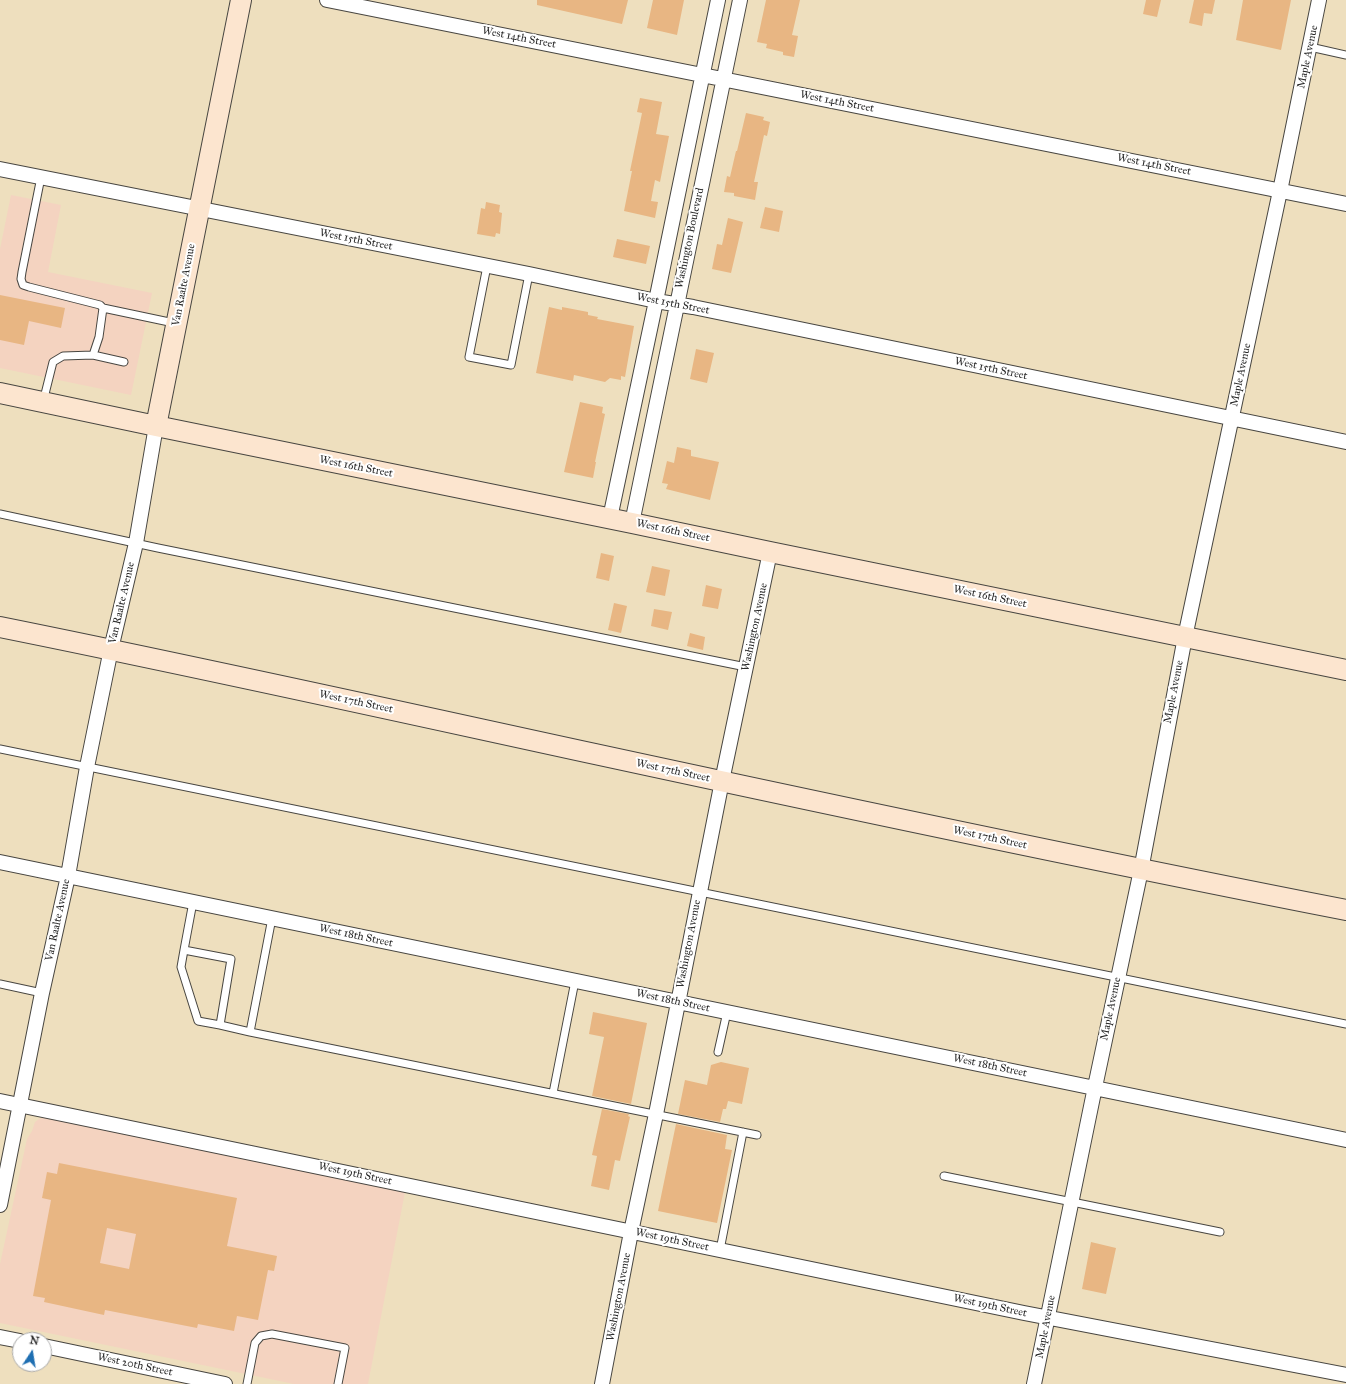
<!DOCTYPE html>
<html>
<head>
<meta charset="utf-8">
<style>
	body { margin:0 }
	#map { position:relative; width:1346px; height:1384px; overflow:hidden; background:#eedfbe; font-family:"IM FELL Great Primer",serif }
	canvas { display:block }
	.north { position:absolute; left:12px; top:1332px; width:40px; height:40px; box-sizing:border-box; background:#fff; border:1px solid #aaa; border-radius:50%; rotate:12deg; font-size:11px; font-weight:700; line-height:16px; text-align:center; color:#2b2b2b }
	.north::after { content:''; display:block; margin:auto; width:14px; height:18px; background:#1f6fb2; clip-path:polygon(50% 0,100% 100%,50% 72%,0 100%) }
</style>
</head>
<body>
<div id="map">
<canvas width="1346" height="1384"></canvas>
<div class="north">N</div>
</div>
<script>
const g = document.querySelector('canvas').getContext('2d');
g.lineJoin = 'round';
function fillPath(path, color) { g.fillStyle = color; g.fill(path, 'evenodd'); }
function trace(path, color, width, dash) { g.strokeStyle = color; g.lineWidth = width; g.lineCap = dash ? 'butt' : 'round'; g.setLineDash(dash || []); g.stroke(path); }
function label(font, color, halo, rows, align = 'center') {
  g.font = font + ' "IM FELL Great Primer",serif'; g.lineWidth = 4; g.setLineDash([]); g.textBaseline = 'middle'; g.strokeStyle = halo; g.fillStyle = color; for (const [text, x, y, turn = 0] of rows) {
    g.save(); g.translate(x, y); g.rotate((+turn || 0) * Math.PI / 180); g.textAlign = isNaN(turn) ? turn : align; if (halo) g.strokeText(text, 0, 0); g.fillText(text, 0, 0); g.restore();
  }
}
const built = new Path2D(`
	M11 195 61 205 48 272 152 293 131 395 0 368V249Z
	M46 1117 405 1192 368 1384H294L0 1323V1264L27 1139 32 1131 35 1122 39 1119Z`);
const building = new Path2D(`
	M537 0H628L622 24 537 5Z
	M653 0H684L677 35 647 28Z
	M766 0H800L792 35 798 36 794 57 783 55V52L766 48 767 44 757 42Z
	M1146 0H1161L1157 17 1143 14Z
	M1194 0H1215L1212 14 1204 13 1202 26 1189 23Z
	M1243 0H1291L1281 50 1236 40Z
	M640 98 662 102 656 134 669 136 660 182 655 180 651 201 658 202 655 218 624 211 632 171H630L642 113 637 112Z
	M746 113 764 117 763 120 770 122 767 136 764 135 754 182H758L755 200 734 196V193L724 192 727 176 730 177 736 151H737Z
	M486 202 500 205 499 212 502 213 500 234 496 233 495 237 477 234 481 208 485 209Z
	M765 207 783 211 779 232 760 228Z
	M728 218 743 222 731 273 712 269 717 244 722 245Z
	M617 239 650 246 646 264 613 257Z
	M0 295 65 308 61 328 29 321 24 345 0 340Z
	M549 307 562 310V307L588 312V315L598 317 597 319 634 326 625 377 621 376V380L610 378 605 382 574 375 573 381 536 373Z
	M696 349 714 353 707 383 690 379Z
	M580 402 603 407 602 413 605 414 595 462H596L593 478 564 472Z
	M677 447 691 450V456L719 462 710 500 666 489 668 484 662 483 667 461 674 463Z
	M601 553 614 556 609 581 596 578Z
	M652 566 670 570 665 596 646 592Z
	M706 585 722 589 718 609 702 606Z
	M614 603 627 606 621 633 608 630Z
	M654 609 672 612 668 630 651 626Z
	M690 633 705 637 703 650 687 646Z
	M593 1012 647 1023 631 1104 592 1096 604 1037 589 1034Z
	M721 1062 749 1068 742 1104 728 1101 726 1109H723L720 1122 678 1114 685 1080 707 1085 711 1065Z
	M602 1109 629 1114 628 1116 630 1117 620 1161 615 1160 609 1190 591 1186 597 1156 592 1155Z
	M676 1124 727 1135 725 1149 732 1150 717 1223 658 1211Z
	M59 1163 237 1198 227 1246 277 1256 274 1271 268 1270 258 1320 237 1316 234 1331 198 1324 197 1328 105 1310 104 1315 44 1302 45 1298 33 1296 51 1200 42 1198 47 1172 57 1174ZM107 1228 136 1234 129 1269 100 1263Z
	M1091 1242 1116 1248 1106 1294 1082 1289Z`);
const lane = new Path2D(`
	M1310 47 1346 55
	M41 177 22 272 21 279 23 285 29 287 100 305 103 308 99 337 93 355 63 356 53 362 43 402
	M487 266 469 357 511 365 529 274
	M103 308 174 323
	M93 355 124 362
	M0 514 158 548 746 667
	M0 749 1346 1024
	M272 918 250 1032 757 1135
	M184 950 181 967 198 1021 220 1025 231 959 184 950 193 902
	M0 984 42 993
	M220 1025 250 1032
	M718 1052 727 1012
	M553 1093 575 981
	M944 1176 1220 1232
	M720 1250 743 1132
	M247 1384 255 1343 261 1336 272 1334 345 1348 338 1384`);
const street = new Path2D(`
	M327 0 1346 204
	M0 169 529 274 656 301 693 307 1346 442
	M610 518 656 301 718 0
	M632 523 740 0
	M0 862 1346 1140
	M0 1101 1024 1313 1346 1375
	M0 1205 42 993 68 876 87 767 111 649 136 543 156 426
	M0 1337 20 1341
	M44 1346 225 1384
	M602 1384 631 1232 656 1114 722 781 770 552
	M1034 1384 1095 1087 1141 870 1185 637 1280 191 1319 0`);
const secondary = new Path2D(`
	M0 393 156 426 632 523 770 552 1346 670
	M156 426 241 0
	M0 627C199 667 397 711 595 754 845 808 1095 861 1346 910`);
const streetNames = [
	["West 14th Street",519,38,11],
	["Maple Avenue",1308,57,-78],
	["West 14th Street",837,102,11],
	["West 14th Street",1154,165,11],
	["Washington Boulevard",690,238,-78],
	["West 15th Street",356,240,11],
	["Van Raalte Avenue",184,285,-79],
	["West 15th Street",673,304,11],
	["West 15th Street",991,369,12],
	["Maple Avenue",1241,375,-78],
	["West 16th Street",356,467,11],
	["West 16th Street",673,531,12],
	["West 16th Street",990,597,12],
	["Van Raalte Avenue",122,603,-77],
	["Washington Avenue",755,627,-78],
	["Maple Avenue",1174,692,-79],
	["West 17th Street",356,702,12],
	["West 17th Street",673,771,12],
	["West 17th Street",990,838,12],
	["Van Raalte Avenue",58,920,-78],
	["West 18th Street",356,936,12],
	["Washington Avenue",689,944,-79],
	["West 18th Street",673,1001,12],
	["Maple Avenue",1111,1009,-78],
	["West 18th Street",990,1066,12],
	["West 19th Street",355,1174,12],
	["West 19th Street",672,1240,12],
	["Washington Avenue",619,1297,-79],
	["West 19th Street",990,1306,12],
	["Maple Avenue",1046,1327,-79],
	["West 20th Street",135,1365,12]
];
fillPath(built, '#f4d3c0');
fillPath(building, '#e8b683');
trace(lane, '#484641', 9);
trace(street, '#484641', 16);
trace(secondary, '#484641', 22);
trace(lane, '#fff', 7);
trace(street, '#fff', 14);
trace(secondary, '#fce5cf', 20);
label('11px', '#2b2b2b', '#fff', streetNames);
</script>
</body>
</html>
